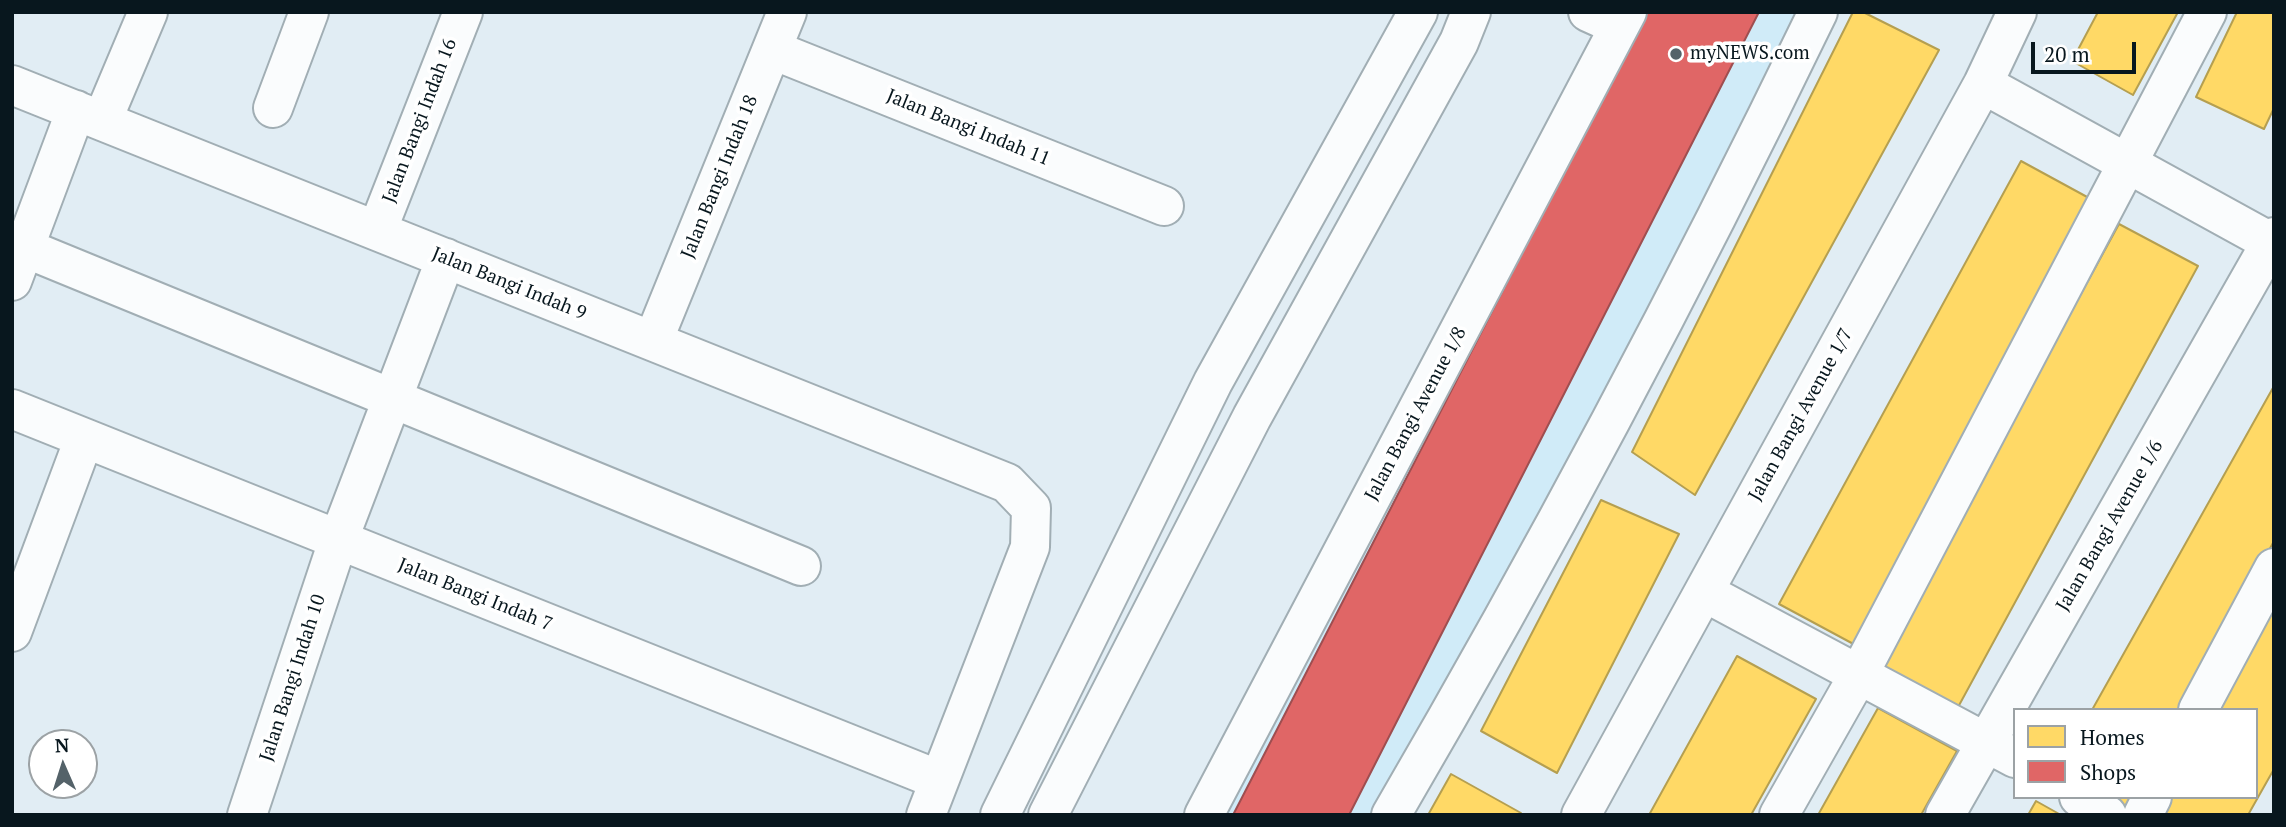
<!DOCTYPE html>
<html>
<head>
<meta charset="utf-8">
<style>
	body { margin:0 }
	#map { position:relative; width:2286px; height:827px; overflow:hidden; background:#e1edf4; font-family:"PT Serif",serif }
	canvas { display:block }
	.frame { position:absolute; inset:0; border:14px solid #08171e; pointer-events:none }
	.legend { position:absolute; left:2013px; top:708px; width:245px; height:91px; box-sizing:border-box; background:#fff; border:2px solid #9ca2a5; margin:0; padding:9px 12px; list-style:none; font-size:21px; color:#08171e }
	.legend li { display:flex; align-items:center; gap:14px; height:35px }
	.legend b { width:35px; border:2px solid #9ca2a5 }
	.north { position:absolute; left:28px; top:729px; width:70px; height:70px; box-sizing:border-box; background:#fff; border:2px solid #9ca2a5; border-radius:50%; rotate:357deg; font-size:19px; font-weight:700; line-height:28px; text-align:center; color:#08171e }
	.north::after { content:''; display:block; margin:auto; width:24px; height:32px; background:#546269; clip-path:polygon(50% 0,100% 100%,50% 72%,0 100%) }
	.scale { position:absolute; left:2031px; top:42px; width:105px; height:32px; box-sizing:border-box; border:4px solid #08171e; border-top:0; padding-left:9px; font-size:21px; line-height:24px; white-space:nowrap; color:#08171e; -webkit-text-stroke:5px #fff; paint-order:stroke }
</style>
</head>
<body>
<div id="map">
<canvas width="2286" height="827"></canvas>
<div class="frame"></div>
<ul class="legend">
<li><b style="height:19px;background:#ffd966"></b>Homes</li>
<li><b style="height:19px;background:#e06666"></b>Shops</li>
</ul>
<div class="north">N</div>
<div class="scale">20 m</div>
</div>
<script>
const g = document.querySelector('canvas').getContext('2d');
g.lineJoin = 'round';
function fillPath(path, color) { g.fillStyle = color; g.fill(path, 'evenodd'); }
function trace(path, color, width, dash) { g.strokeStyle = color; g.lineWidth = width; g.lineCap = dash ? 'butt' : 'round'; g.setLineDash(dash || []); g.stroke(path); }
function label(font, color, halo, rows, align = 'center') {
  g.font = font + ' "PT Serif",serif'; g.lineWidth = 7; g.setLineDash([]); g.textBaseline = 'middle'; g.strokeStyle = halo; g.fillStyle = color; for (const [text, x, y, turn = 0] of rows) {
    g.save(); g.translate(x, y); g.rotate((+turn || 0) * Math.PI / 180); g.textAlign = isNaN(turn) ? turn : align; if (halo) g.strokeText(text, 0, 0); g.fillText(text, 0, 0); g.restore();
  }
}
const built = new Path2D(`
	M1634 12H1805L1556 499 1373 815H1219Z`);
const homes = new Path2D(`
	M1853 12H1863L1939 50 1695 495 1632 452Z
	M2098 12H2178L2133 95 2072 61Z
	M2237 12H2274V108L2264 129 2196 97Z
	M2021 161 2100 204 1859 647 1779 604Z
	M2119 224 2198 266 1957 709 1878 666Z
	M2274 386V541L2184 710H2092Z
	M1601 500 1679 534 1557 773 1481 731Z
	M2274 595V769L2248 815H2148L2158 797H2256V710H2208Z
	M1737 656 1816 699 1751 815H1649Z
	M1878 708 1957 751 1921 815H1818Z
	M1451 774 1521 813 1520 815H1428Z
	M2101 797H2137L2128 815Z
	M2036 801 2061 815H2028Z`);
const shops = new Path2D(`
	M1646 12H1759L1349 815H1233Z`);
const minor = new Path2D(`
	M1588 12 1619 26
	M773 50 1164 206
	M1983 84 2274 244
	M12 85 1007 483 1031 508 1030 547 926 815
	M273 108 309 12
	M102 121 148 12
	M377 231 463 12
	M25 248 801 566
	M12 281 76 110
	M653 341 787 12
	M12 409 939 780
	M1704 592 2015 758
	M12 632 84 439
	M2198 710 2274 568
	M2079 797 2107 815
	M247 815 338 541 446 258
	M1000 815 1213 382 1418 12
	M1048 815 1252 417 1459 42 1471 12
	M1204 815 1627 12
	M1391 815C1544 553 1686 285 1818 12
	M1581 815 1983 84 2017 12
	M1779 815 1859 674 2207 12
	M1945 815 2274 237
	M2143 815 2152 797`);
const markers = [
	[1676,54,7,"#546269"]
];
const poiNames = [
	["myNEWS.com",1690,54]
];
const streetNames = [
	["Jalan Bangi Indah 16",420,121,-69],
	["Jalan Bangi Indah 11",968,128,22],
	["Jalan Bangi Indah 18",720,177,-68],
	["Jalan Bangi Indah 9",509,284,22],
	["Jalan Bangi Avenue 1/8",1416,414,-62],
	["Jalan Bangi Avenue 1/7",1801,415,-61],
	["Jalan Bangi Avenue 1/6",2110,526,-60],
	["Jalan Bangi Indah 7",475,595,22],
	["Jalan Bangi Indah 10",293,678,-72]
];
fillPath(built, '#d0ebf8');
fillPath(homes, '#ffd966');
trace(homes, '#b59f50', 2);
fillPath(shops, '#e06666');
trace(shops, '#9f4e50', 2);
trace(minor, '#a1aeb4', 42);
trace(minor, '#fafcfd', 38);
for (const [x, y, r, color] of markers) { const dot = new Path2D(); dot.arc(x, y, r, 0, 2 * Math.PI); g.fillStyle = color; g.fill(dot); trace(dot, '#fff', 2.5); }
label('19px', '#08171e', '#fff', poiNames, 'left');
label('19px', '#08171e', '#fff', streetNames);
</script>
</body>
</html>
